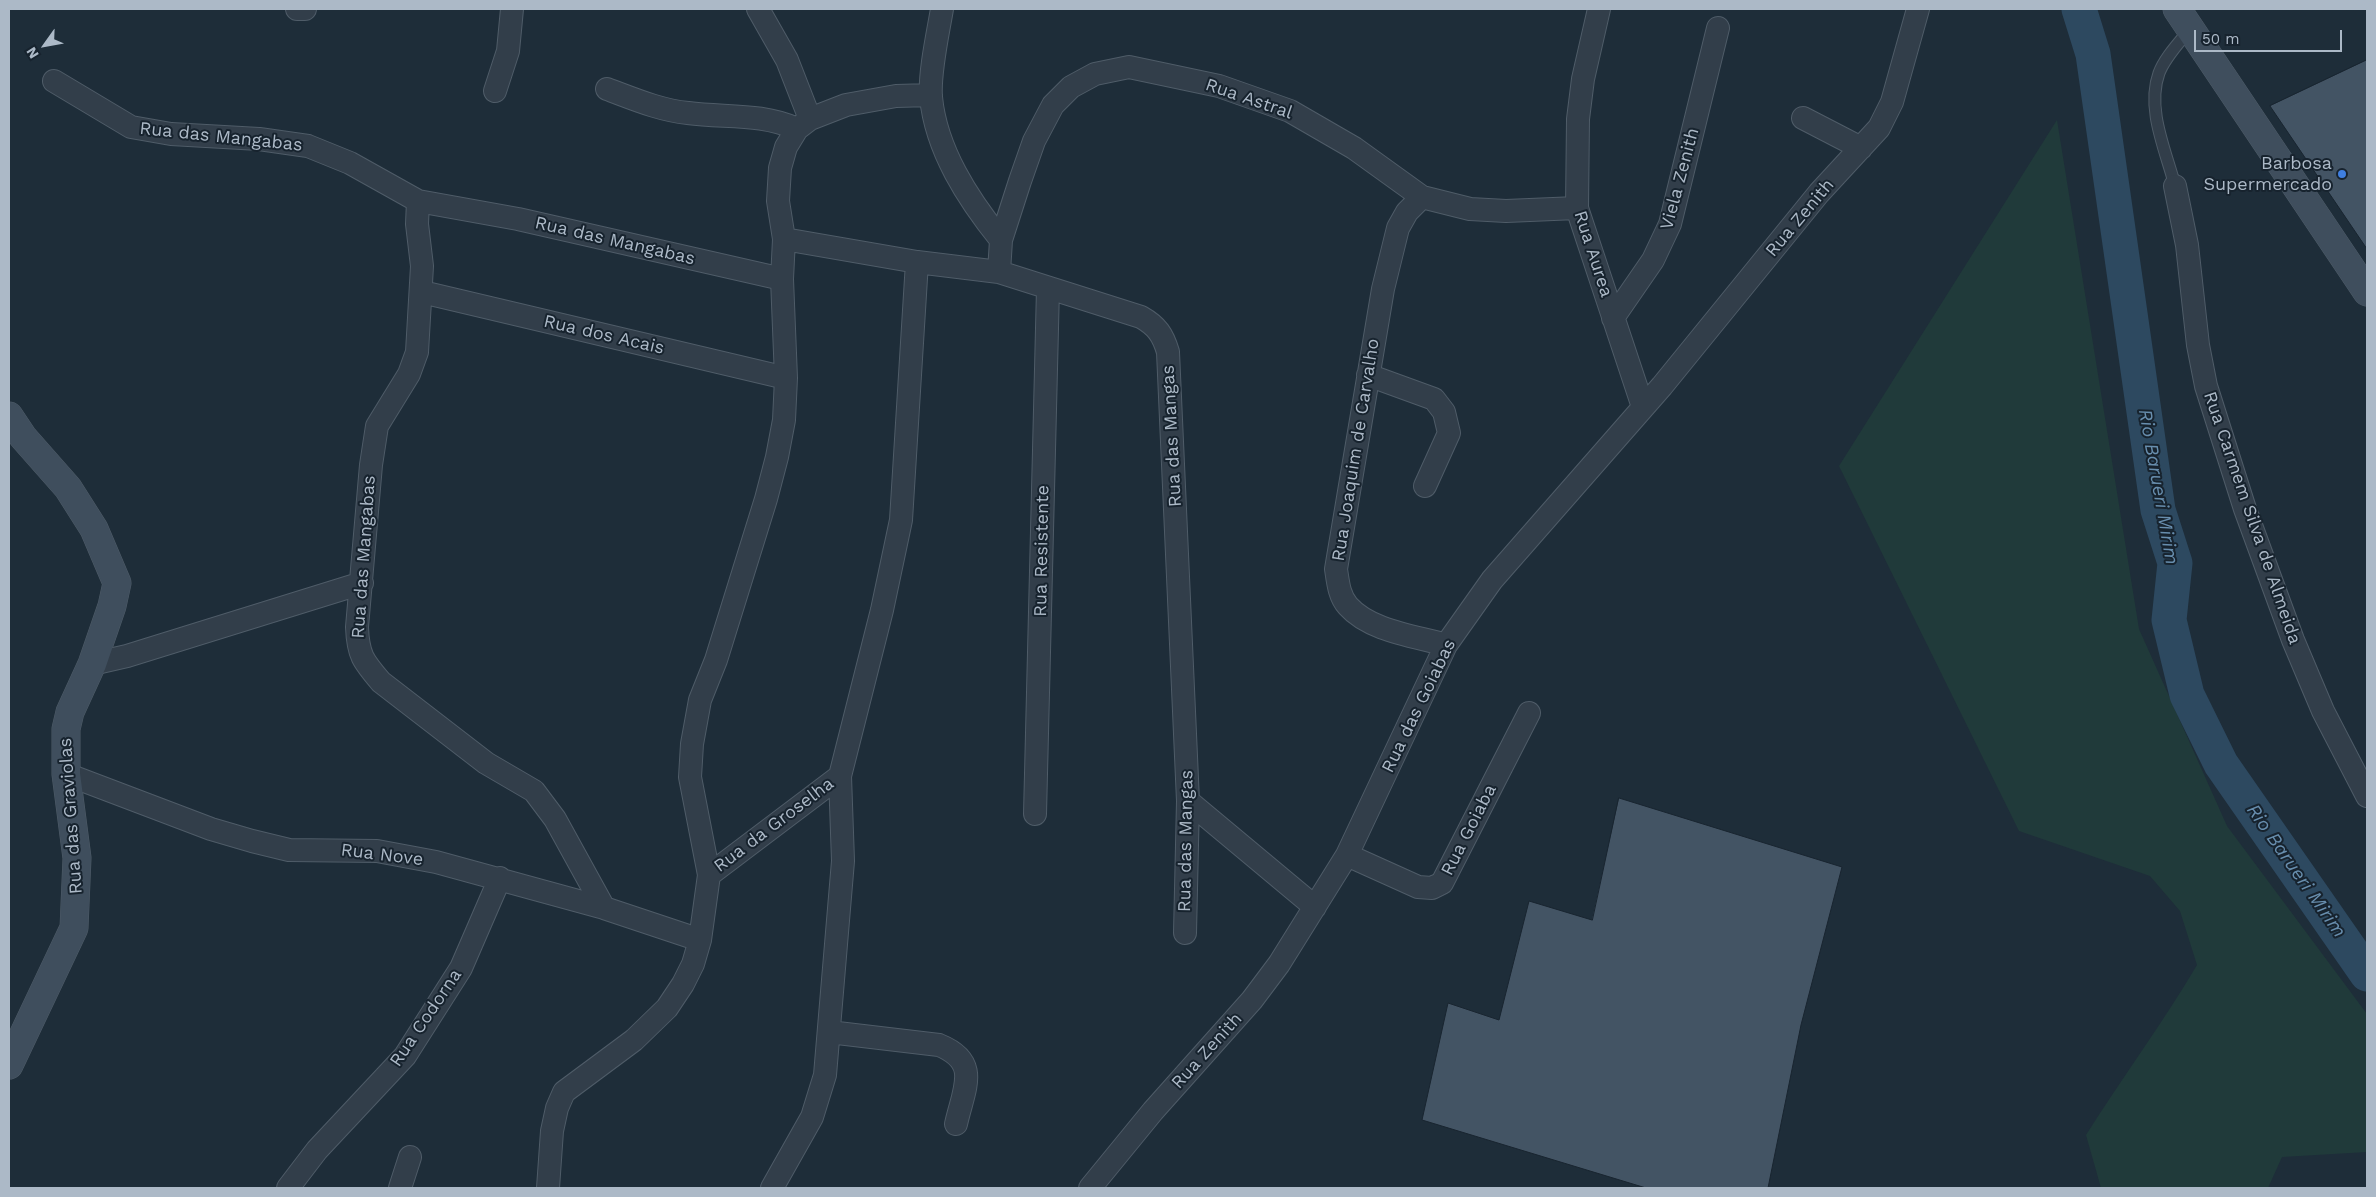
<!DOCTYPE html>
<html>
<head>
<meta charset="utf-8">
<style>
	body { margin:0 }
	#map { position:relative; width:2376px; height:1197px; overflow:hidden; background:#1e2d39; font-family:"Work Sans",sans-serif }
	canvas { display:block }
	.frame { position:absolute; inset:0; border:10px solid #acb9c7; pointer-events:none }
	.north { position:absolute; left:20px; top:20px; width:50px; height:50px; -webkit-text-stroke:4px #17232e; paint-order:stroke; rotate:238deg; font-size:14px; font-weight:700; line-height:20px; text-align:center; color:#acb9c7 }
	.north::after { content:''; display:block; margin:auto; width:18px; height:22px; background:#acb9c7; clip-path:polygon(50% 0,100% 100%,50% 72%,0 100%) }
	.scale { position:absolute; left:2194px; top:30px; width:148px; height:22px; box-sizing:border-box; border:2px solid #acb9c7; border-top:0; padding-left:6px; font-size:15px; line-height:18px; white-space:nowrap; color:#acb9c7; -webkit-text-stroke:4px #17232e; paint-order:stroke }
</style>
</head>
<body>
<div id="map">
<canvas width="2376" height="1197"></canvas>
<div class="frame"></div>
<div class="north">N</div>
<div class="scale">50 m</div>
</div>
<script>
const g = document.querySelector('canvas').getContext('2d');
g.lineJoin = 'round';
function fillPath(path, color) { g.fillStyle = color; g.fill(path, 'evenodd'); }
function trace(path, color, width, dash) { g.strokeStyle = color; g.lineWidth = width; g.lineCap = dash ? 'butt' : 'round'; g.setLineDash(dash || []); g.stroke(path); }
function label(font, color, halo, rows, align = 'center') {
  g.font = font + ' "Work Sans",sans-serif'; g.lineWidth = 4; g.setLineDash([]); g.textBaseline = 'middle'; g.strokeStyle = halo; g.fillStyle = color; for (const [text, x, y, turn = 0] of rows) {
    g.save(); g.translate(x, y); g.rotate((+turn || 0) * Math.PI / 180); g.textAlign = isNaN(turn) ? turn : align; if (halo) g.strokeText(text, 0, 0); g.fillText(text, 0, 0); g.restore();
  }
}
const green = new Path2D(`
	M2057 120 2139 629 2227 826 2367 1014V1152L2282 1157 2268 1188H2101L2086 1135C2122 1078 2162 1024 2197 965L2180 911 2150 876 2019 831 1839 466Z`);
const river = new Path2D(`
	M2079 9 2093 54 2158 510 2175 563 2169 620 2187 695 2221 764 2367 974`);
const building = new Path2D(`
	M2367 60V249L2270 106Z
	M1619 798 1842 867 1801 1025 1768 1188H1646L1422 1120 1448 1003 1499 1020 1529 901 1592 920Z`);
const service = new Path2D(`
	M2175 186C2166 151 2146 109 2159 73 2165 57 2179 43 2190 29`);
const minor = new Path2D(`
	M297 9H305
	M758 9 787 60 810 119
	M942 9C938 33 929 73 931 97 936 150 968 199 1001 240
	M1599 9 1583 79 1578 119 1577 208 1643 407
	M54 81 131 127 171 134 259 139 308 146 350 163 418 201 518 219 782 279
	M607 89C634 99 659 110 688 113 726 118 761 113 797 129
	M495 91 508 51 512 9
	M1803 118 1861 148
	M2175 186 2187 245 2198 345 2206 386 2245 509 2293 640 2323 711 2367 796
	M1422 197 1407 212 1398 228 1383 289 1336 569C1338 582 1339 596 1348 606 1370 631 1415 636 1446 645
	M418 201 417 224 422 266 417 352 409 374 377 426 371 465 357 627C358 655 363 661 381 682L486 763 534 791 555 819 604 908
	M784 239 917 262 999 272 1141 317C1157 326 1163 335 1168 352L1188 801 1185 933
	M999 272 1001 240 1020 181 1034 141 1053 105 1071 87 1095 74 1129 67 1219 86 1290 111 1354 148 1422 197 1470 209 1506 211 1577 208
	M422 292 786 378
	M1613 318 1653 260 1670 224 1718 28
	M1368 375 1434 399 1444 412 1449 433 1425 486
	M92 664 127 656 362 583
	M66 774 211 829 252 841 289 850 377 851 436 862 604 908 700 940
	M1188 801 1315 907
	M1035 814 1048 288
	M1347 855 1418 887 1432 888 1442 883 1529 713
	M709 875 840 776
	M829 1032 939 1045C981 1062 964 1088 956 1124
	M288 1188 317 1150 405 1056 461 968 500 878
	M400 1188 410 1157
	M548 1188 552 1131 557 1108 564 1092 634 1040 667 1008 683 984 693 964 700 940 709 875 690 777 692 744 700 700 716 660 766 499 777 457 784 420 786 378 782 279 784 239 778 201 780 168 786 147 797 129 810 119 846 105 896 96 931 95
	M772 1188 812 1117 825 1075 843 861 840 776 882 610 901 520 917 262
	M1090 1188 1153 1111 1252 1000 1279 964 1347 855 1446 645 1492 580 1662 386 1819 193 1879 128 1892 102 1918 9`);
const secondary = new Path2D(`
	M2177 9 2367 292
	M9 416 23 437 68 488 94 529 117 583 112 606 92 664 70 712 66 729V774L77 858 74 928 9 1065`);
const markers = [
	[2342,174,5,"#3f7fe0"]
];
const streetNames = [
	["Rua Astral",1249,99,19],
	["Rua das Mangabas",221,137,6],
	["Viela Zenith",1680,179,-75],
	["Rua Zenith",1800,218,-50],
	["Rua das Mangabas",615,241,13],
	["Rua Aurea",1593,254,72],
	["Rua dos Acais",604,335,13],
	["Rua das Mangas",1172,436,-93],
	["Rua Joaquim de Carvalho",1356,450,-81],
	["Rua Carmem Silva de Almeida",2252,518,71],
	["Rua Resistente",1042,551,-89],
	["Rua das Mangabas",364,557,-86],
	["Rua das Goiabas",1419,706,-64],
	["Rua das Graviolas",71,816,-94],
	["Rua da Groselha",774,825,-37],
	["Rua Goiaba",1469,830,-63],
	["Rua das Mangas",1186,841,-89],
	["Rua Nove",382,855,7],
	["Rua Codorna",426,1018,-56],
	["Rua Zenith",1207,1051,-48]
];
const poiNames = [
	["Barbosa",2332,164],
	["Supermercado",2332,185]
];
const waterNames = [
	["Rio Barueri Mirim",2158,487,80],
	["Rio Barueri Mirim",2296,871,55]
];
fillPath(green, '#203a3a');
trace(river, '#2d4960', 35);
fillPath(building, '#435464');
trace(building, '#192530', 1);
trace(service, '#4f5c68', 13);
trace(minor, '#4f5c68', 24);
trace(secondary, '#4f5c68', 29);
trace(service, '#323e4a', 11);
trace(minor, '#323e4a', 22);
trace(secondary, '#3f4e5d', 28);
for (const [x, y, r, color] of markers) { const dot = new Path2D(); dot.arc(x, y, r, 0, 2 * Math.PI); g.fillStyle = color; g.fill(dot); trace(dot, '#17232e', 2); }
label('18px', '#acb9c7', '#17232e', streetNames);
label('18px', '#acb9c7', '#17232e', poiNames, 'right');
label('italic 19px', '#688eae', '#17232e', waterNames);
</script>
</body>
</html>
